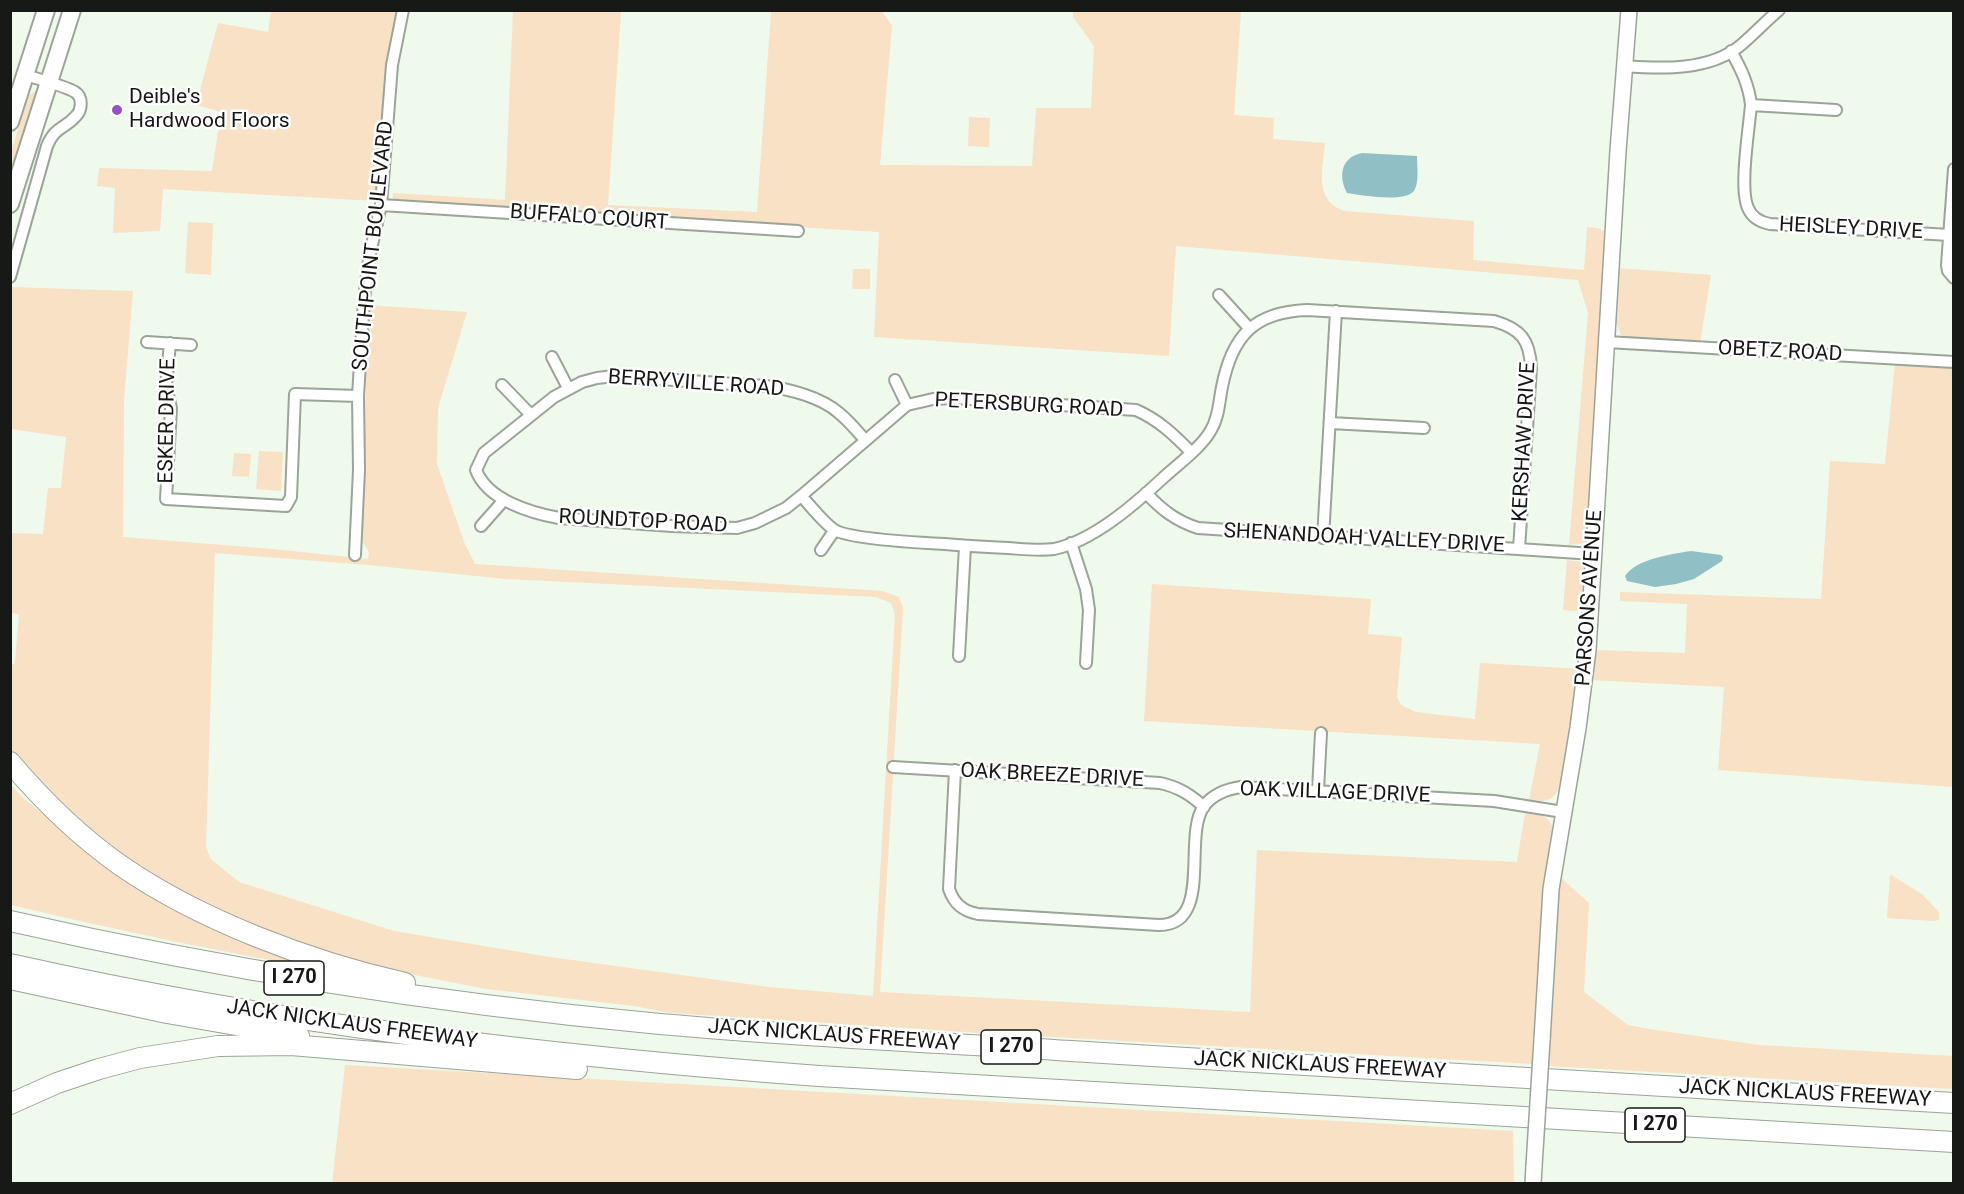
<!DOCTYPE html>
<html>
<head>
<meta charset="utf-8">
<style>
	body { margin:0 }
	#map { position:relative; width:1964px; height:1194px; overflow:hidden; background:#eff9ec; font-family:Roboto,sans-serif }
	canvas { display:block }
	.frame { position:absolute; inset:0; border:12px solid #161915; pointer-events:none }
</style>
</head>
<body>
<div id="map">
<canvas width="1964" height="1194"></canvas>
<div class="frame"></div>
</div>
<script>
const g = document.querySelector('canvas').getContext('2d');
g.lineJoin = 'round';
function fillPath(path, color) { g.fillStyle = color; g.fill(path, 'evenodd'); }
function trace(path, color, width, dash) { g.strokeStyle = color; g.lineWidth = width; g.lineCap = dash ? 'butt' : 'round'; g.setLineDash(dash || []); g.stroke(path); }
function label(font, color, halo, rows, align = 'center') {
  g.font = font + ' Roboto,sans-serif'; g.lineWidth = 5; g.setLineDash([]); g.textBaseline = 'middle'; g.strokeStyle = halo; g.fillStyle = color; for (const [text, x, y, turn = 0] of rows) {
    g.save(); g.translate(x, y); g.rotate((+turn || 0) * Math.PI / 180); g.textAlign = isNaN(turn) ? turn : align; if (halo) g.strokeText(text, 0, 0); g.fillText(text, 0, 0); g.restore();
  }
}
const green = new Path2D(`
	M271 11H398L389 58 375 201 163 189 160 231 113 233 115 188 97 186 99 168 212 171 221 112 196 105 218 23 268 32Z
	M513 11H621L608 205 757 212 771 11H882L892 26 880 165 1032 166 1036 108H1091L1094 46 1073 17V11H1241L1234 115 1274 118 1273 139 1325 143C1323 168 1313 202 1345 211L1474 221 1473 260 1584 270 1587 227 1598 228 1608 233 1590 535 1584 543 1569 545 1588 313 1578 280 1176 246 1169 356 874 337 879 232 392 202 393 193 505 200Z
	M40 89 11 185V151L29 95Z
	M969 117 990 118 989 147 968 146Z
	M188 222 213 223 211 275 185 273Z
	M1617 268 1711 275 1700 343 1634 339 1621 335 1613 316Z
	M853 269H870V289H852Z
	M11 287 133 291 124 400 123 537 273 549 368 559 369 552 362 541 368 305 467 312 438 408 437 464 464 542 475 564 882 591 899 597 903 608 880 992 1250 1012 1257 850 1517 862 1525 813C1542 816 1550 814 1554 833L1540 966 1533 1064 982 1033 671 1013 634 1006 486 989 415 975 330 954 221 915 122 859 11 765 10 666 15 663 19 614 11 613V533L43 534 48 488H61L66 437 11 429ZM215 553 368 565 506 579 876 597 891 603 895 615 873 996 769 987 550 957 394 931 239 882 211 859 206 848Z
	M1895 362 1953 366V787L1718 770 1724 687 1591 680 1595 650 1685 653 1687 604 1620 601V592L1821 599 1830 461 1885 464Z
	M259 451 283 452 281 491 256 489Z
	M234 453 251 454 249 477 232 476Z
	M1567 560 1581 562 1588 571 1585 612 1563 610Z
	M1152 584 1371 599 1368 634 1402 637 1397 697 1401 705 1416 712 1475 719 1480 663 1580 669 1563 778C1556 798 1552 803 1529 800L1540 744 1144 721Z
	M10 784 24 799 77 840 337 972C227 953 119 931 11 905Z
	M1890 874 1923 895 1939 912V920L1933 921 1887 918Z
	M1559 876 1589 903 1584 992 1628 1025 1649 1029 1759 1045 1953 1056V1089L1548 1066 1551 988Z
	M345 1065 1513 1131 1514 1184H332Z`);
const water = new Path2D(`
	M1362 153 1417 156C1417 166 1419 180 1415 189 1409 204 1361 195 1347 193 1338 176 1341 157 1362 153Z
	M1691 551 1721 555 1723 557 1722 561 1694 579 1676 584 1655 587 1627 581 1625 576C1636 559 1672 554 1691 551Z`);
const street = new Path2D(`
	M1731 51C1741 69 1749 85 1751 105 1749 129 1739 189 1748 208 1752 218 1760 222 1770 224L1949 235
	M1624 66C1662 69 1710 71 1741 45 1754 34 1766 21 1779 10
	M1751 105 1836 110
	M1954 169 1947 265 1948 271 1954 278
	M381 205 798 231
	M10 277 47 146C56 125 64 130 76 116 82 110 83 97 75 92 63 85 40 80 26 75
	M1219 295 1249 328
	M147 342 191 345
	M1607 342 1954 362
	M170 343 166 386 171 408 166 499 286 506 291 497 295 394 358 396
	M552 357 568 388
	M895 380 907 405
	M502 385 531 415
	M1330 423 1424 428
	M865 440C857 431 849 421 839 413 821 397 789 389 765 386L614 376 597 378 582 382 554 397 484 453 476 470C487 500 531 513 559 518L672 526 737 528 755 523 786 508 801 496 907 405 933 399 954 398 1136 410C1159 420 1174 435 1191 452
	M1146 493C1162 510 1176 521 1198 528L1594 554
	M801 496C812 507 821 520 833 529 846 539 925 543 945 544 966 546 987 547 1008 548 1023 549 1039 551 1054 549 1093 541 1134 505 1163 478 1177 465 1202 447 1211 430 1219 417 1219 401 1222 387 1232 336 1254 312 1307 310L1494 321C1521 329 1530 340 1531 368L1519 549
	M481 526 504 500
	M1323 538 1336 311
	M1071 543 1086 589 1089 610 1086 663
	M821 550 834 531
	M355 555 359 470 358 396 364 299 369 258 381 205 392 65 403 10
	M959 656 965 546
	M893 767 1160 783C1178 787 1190 794 1204 807
	M955 770 949 889C954 904 963 911 978 914L1159 925C1214 925 1182 836 1204 806 1213 794 1227 789 1241 787L1494 801 1563 812
	M1318 790 1321 733`);
const secondary = new Path2D(`
	M1542 1040 1551 889 1578 728 1588 650 1618 151 1629 10
	M1533 1184 1534 1166`);
const primary = new Path2D(`
	M10 122 46 10
	M10 204 72 10`);
const highway = new Path2D(`
	M10 762C43 801 79 836 120 865 199 920 311 962 405 983
	M10 921C221 969 435 1003 650 1023 790 1036 931 1042 1071 1051 1365 1069 1659 1085 1954 1103
	M10 964C277 1024 547 1056 819 1076L1954 1142
	M10 979 167 1013 299 1036
	M10 1104 57 1083 99 1069 140 1058 218 1046 291 1045 577 1069`);
const secondaryBridge = new Path2D(`
	M1534 1166 1542 1040`);
const markers = [
	[117,110,6,"#9852c7"]
];
const shields = [
	[294,978,60],
	[1011,1047,60],
	[1655,1125,60]
];
const shieldNames = [
	["I 270",294,978],
	["I 270",1011,1047],
	["I 270",1655,1125]
];
const poiNames = [
	["Deible's",129,98],
	["Hardwood Floors",129,122]
];
const streetNames = [
	["BUFFALO COURT",589,218,4],
	["HEISLEY DRIVE",1851,229,3],
	["SOUTHPOINT BOULEVARD",374,246,-84],
	["OBETZ ROAD",1780,352,3],
	["BERRYVILLE ROAD",696,384,4],
	["PETERSBURG ROAD",1029,406,3],
	["ESKER DRIVE",168,421,-89],
	["KERSHAW DRIVE",1525,442,-87],
	["ROUNDTOP ROAD",643,522,3],
	["SHENANDOAH VALLEY DRIVE",1364,539,3],
	["PARSONS AVENUE",1590,598,-86],
	["OAK BREEZE DRIVE",1052,776,3],
	["OAK VILLAGE DRIVE",1335,793,2],
	["JACK NICKLAUS FREEWAY",352,1025,8],
	["JACK NICKLAUS FREEWAY",834,1036,4],
	["JACK NICKLAUS FREEWAY",1320,1066,3],
	["JACK NICKLAUS FREEWAY",1805,1094,3]
];
fillPath(green, '#f8e1c5');
fillPath(water, '#90bfc6');
trace(street, '#9ba498', 14);
trace(secondary, '#9ba498', 18);
trace(primary, '#9ba498', 20);
trace(highway, '#9ba498', 22);
trace(street, '#fff', 10);
trace(secondary, '#fff', 15);
trace(primary, '#fff', 16);
trace(highway, '#fff', 20);
trace(secondaryBridge, '#9ba498', 18, []);
trace(secondaryBridge, '#fff', 15);
for (const [x, y, r, color] of markers) { const dot = new Path2D(); dot.arc(x, y, r, 0, 2 * Math.PI); g.fillStyle = color; g.fill(dot); trace(dot, '#fff', 2); }
for (const [x, y, w] of shields) { const box = new Path2D(); box.roundRect(x - w / 2, y - 17, w, 34, 4.5); g.fillStyle = '#fff'; g.fill(box); trace(box, '#161915', 1.5); }
label('bold 20px', '#161915', null, shieldNames);
label('21px', '#161915', '#fff', poiNames, 'left');
label('21px', '#161915', '#fff', streetNames);
</script>
</body>
</html>
